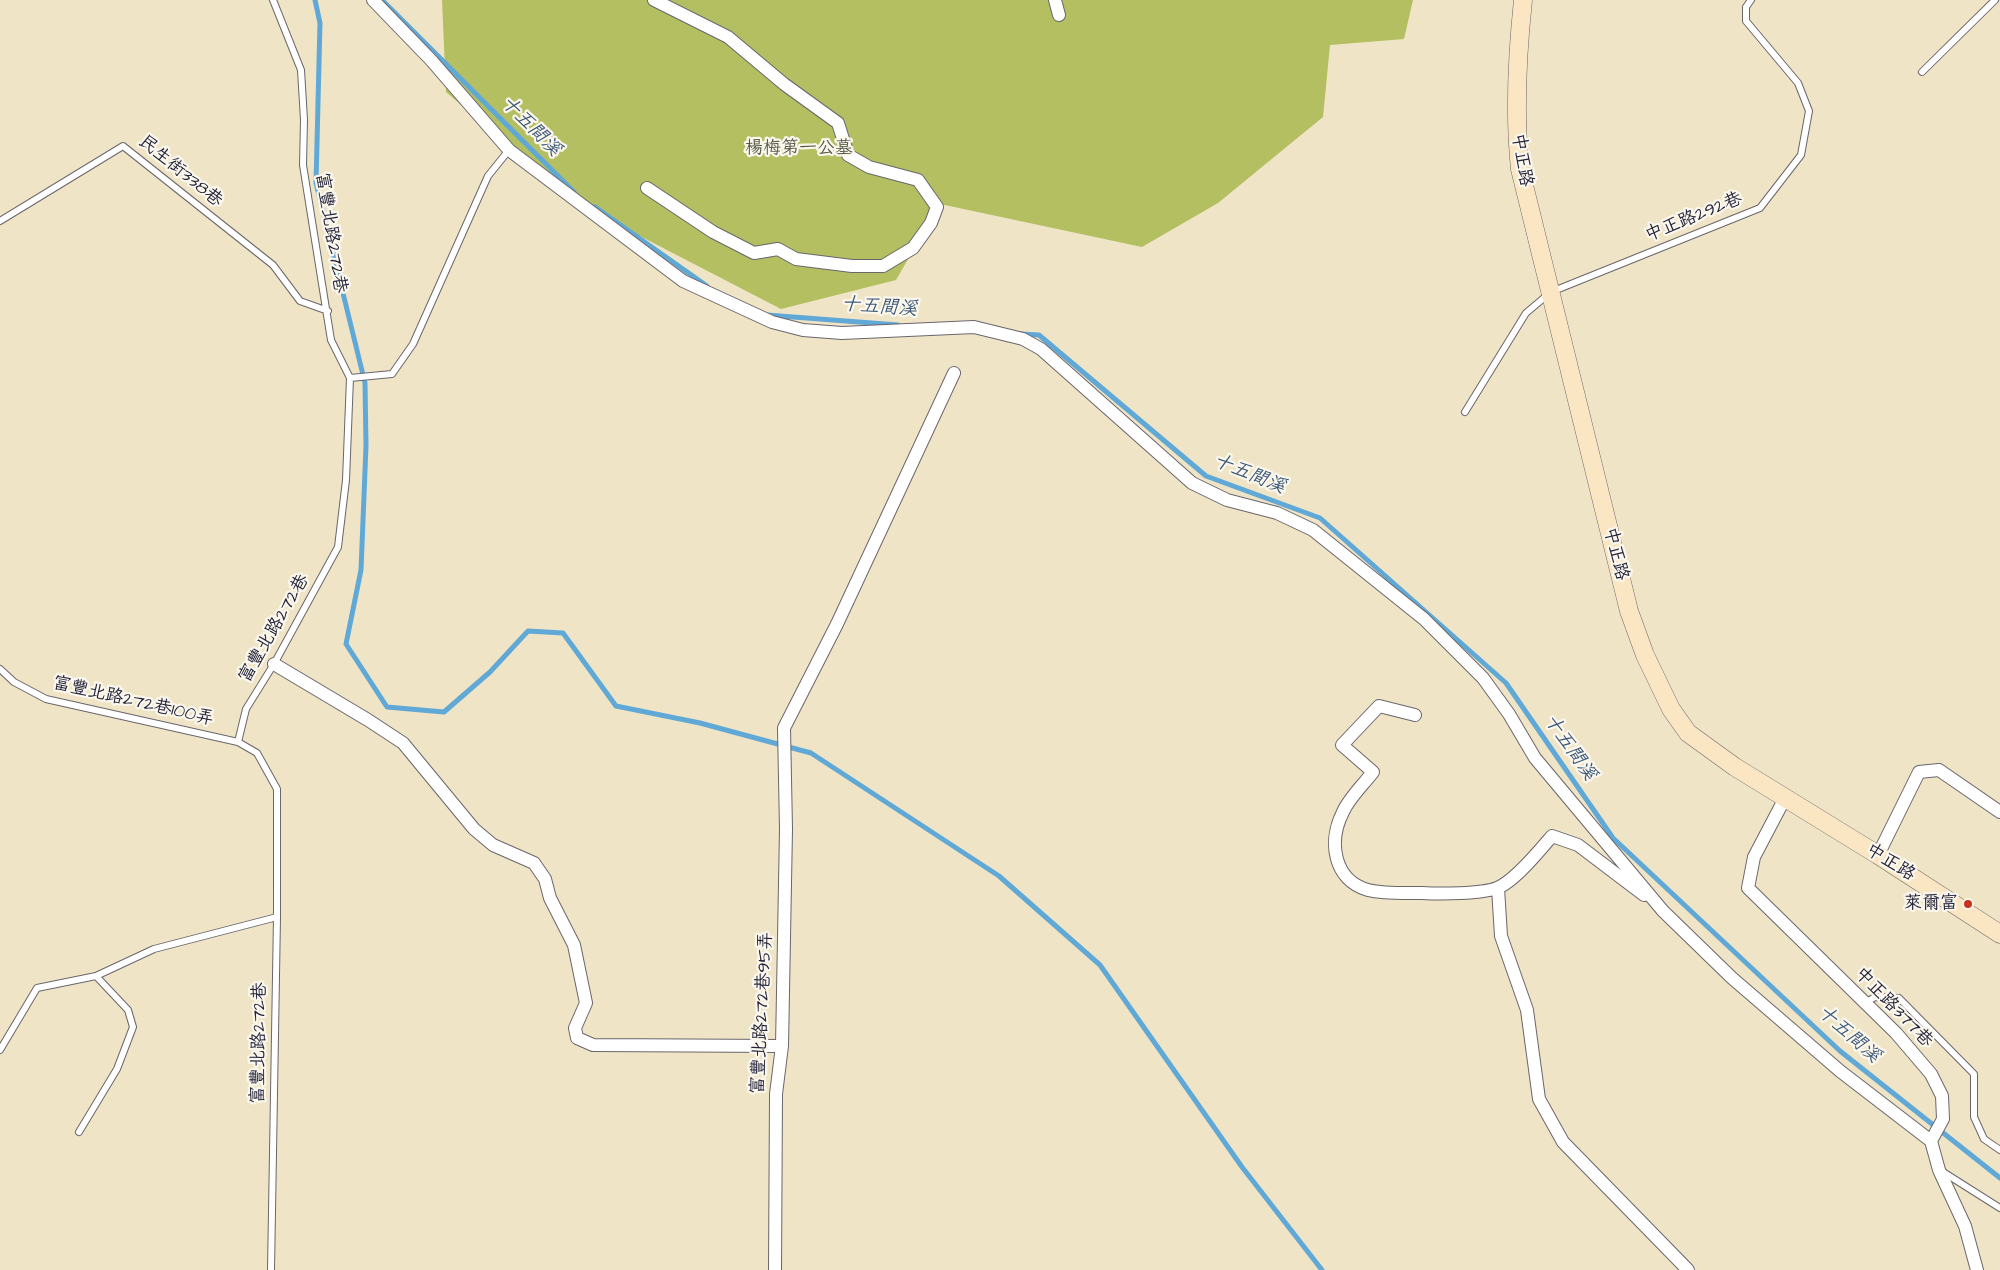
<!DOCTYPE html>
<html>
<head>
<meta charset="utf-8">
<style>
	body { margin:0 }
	canvas { display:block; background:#efe4c6 }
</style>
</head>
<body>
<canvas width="2000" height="1270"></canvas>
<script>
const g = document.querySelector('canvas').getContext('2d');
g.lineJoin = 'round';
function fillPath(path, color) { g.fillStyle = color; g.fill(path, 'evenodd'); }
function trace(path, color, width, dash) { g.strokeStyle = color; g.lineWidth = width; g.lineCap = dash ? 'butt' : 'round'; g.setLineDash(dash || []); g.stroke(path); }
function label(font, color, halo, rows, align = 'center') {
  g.font = font + ' "Architects Daughter","LXGW WenKai TC",sans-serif'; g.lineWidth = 4.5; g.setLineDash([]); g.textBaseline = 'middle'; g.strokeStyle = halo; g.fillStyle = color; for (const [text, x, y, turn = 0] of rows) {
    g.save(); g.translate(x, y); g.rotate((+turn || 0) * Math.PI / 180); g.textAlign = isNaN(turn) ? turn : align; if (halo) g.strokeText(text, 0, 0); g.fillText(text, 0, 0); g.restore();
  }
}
const green = new Path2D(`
	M442 0H1413L1404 39 1330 45 1323 117 1218 203 1142 247 940 204 896 280 781 309 636 234 537 170 446 92Z`);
const stream = new Path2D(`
	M315 0 320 23 316 183 365 383 366 446 361 570 346 644 387 707 444 712 490 672 528 631 563 633 616 706 700 723 811 753 999 876 1100 965 1242 1167 1322 1270
	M382 0 574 192
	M595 207 707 286
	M767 315 898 325
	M1021 334 1039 335 1206 476 1320 518 1506 683 1613 838 1840 1051 2000 1178`);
const lane = new Path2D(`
	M1922 72 1995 0
	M0 221 123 146 273 265 300 301 328 311
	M350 378 392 374 413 344 488 176 509 150
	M1465 412 1526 313 1551 292 1760 208 1801 155 1809 111 1798 83 1746 21V7L1751 0
	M0 669 14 682 46 699 238 742
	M1865 1003 1875 997 1899 998 1974 1074V1117L1984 1139 2000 1150
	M0 1050 37 988 96 976 154 949 277 917
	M79 1132 117 1069 133 1027 128 1010 96 976
	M1943 1172 2000 1208
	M271 1270 277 917V789L257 753 238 742 246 709 274 664 338 547 346 480 350 378 331 340 303 165 304 120 301 70 273 0`);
const street = new Path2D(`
	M373 0 431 60 509 150 683 281 772 322 803 330 842 333 974 327 1023 339 1041 349 1192 483 1227 500 1277 513 1313 530 1424 619 1483 678 1509 714 1535 758 1663 911 1732 978 1840 1071 1931 1141
	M1055 0 1059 15
	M647 188 713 232 754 253 778 249 796 259 852 266H883L913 248 931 223 937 207 918 180 869 167 848 155 838 123 784 84 728 37 654 0
	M274 664 368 720 403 743 474 829 493 845 534 863 545 879 550 898 574 945 586 1003 575 1028 577 1038 593 1045 782 1046
	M1415 715 1379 706 1342 745 1373 772C1363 785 1349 798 1343 812 1328 841 1333 880 1368 890 1385 894 1405 893 1422 893 1440 894 1481 894 1497 888 1514 882 1540 850 1552 836L1578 845 1644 895
	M1785 798 1754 857 1748 888 1896 1033 1931 1074 1942 1096 1943 1119 1931 1141 1939 1170 1965 1226 1977 1270
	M1878 855 1919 772 1939 770 2000 812
	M1498 888 1501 936 1527 1010 1539 1099 1563 1142 1688 1270
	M775 1270 776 1094 782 1046 786 829 784 728 837 624 954 373`);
const secondary = new Path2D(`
	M1523 0C1517 57 1514 112 1520 169L1629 611 1645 655 1671 709 1688 733 1735 767 1878 855 2000 934`);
const markers = [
	[1968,904,5,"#c8321e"]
];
const parkNames = [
	["楊梅第一公墓",799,149]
];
const streetNames = [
	["中正路",1521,160,81],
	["民生街338巷",180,172,39],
	["中正路292巷",1694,218,-22],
	["富豐北路272巷",330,233,81],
	["中正路",1615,554,76],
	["富豐北路272巷",275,629,-60],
	["富豐北路272巷100弄",133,702,13],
	["中正路",1890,863,32],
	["中正路377巷",1893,1008,46],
	["富豐北路272巷95弄",763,1013,-87],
	["富豐北路272巷",260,1043,-89]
];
const poiNames = [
	["萊爾富",1958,904]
];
const waterNames = [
	["十五間溪",530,127,45],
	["十五間溪",879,308,4],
	["十五間溪",1249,475,22],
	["十五間溪",1569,748,55],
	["十五間溪",1848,1035,41]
];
fillPath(green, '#b3bf61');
trace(stream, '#60a9d7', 5);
trace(lane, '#6a666c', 8);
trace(street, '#6a666c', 14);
trace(secondary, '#6a666c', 19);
trace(lane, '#fff', 6);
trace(street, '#fff', 12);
trace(secondary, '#fbe6c4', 18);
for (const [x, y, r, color] of markers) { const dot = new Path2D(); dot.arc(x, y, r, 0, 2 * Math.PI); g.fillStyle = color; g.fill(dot); trace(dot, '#fbf7ec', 2); }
label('18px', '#555948', '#fbf7ec', parkNames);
label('18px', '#22223b', '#fbf7ec', streetNames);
label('18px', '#22223b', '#fbf7ec', poiNames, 'right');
label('italic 19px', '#3b5879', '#fbf7ec', waterNames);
</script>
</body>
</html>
